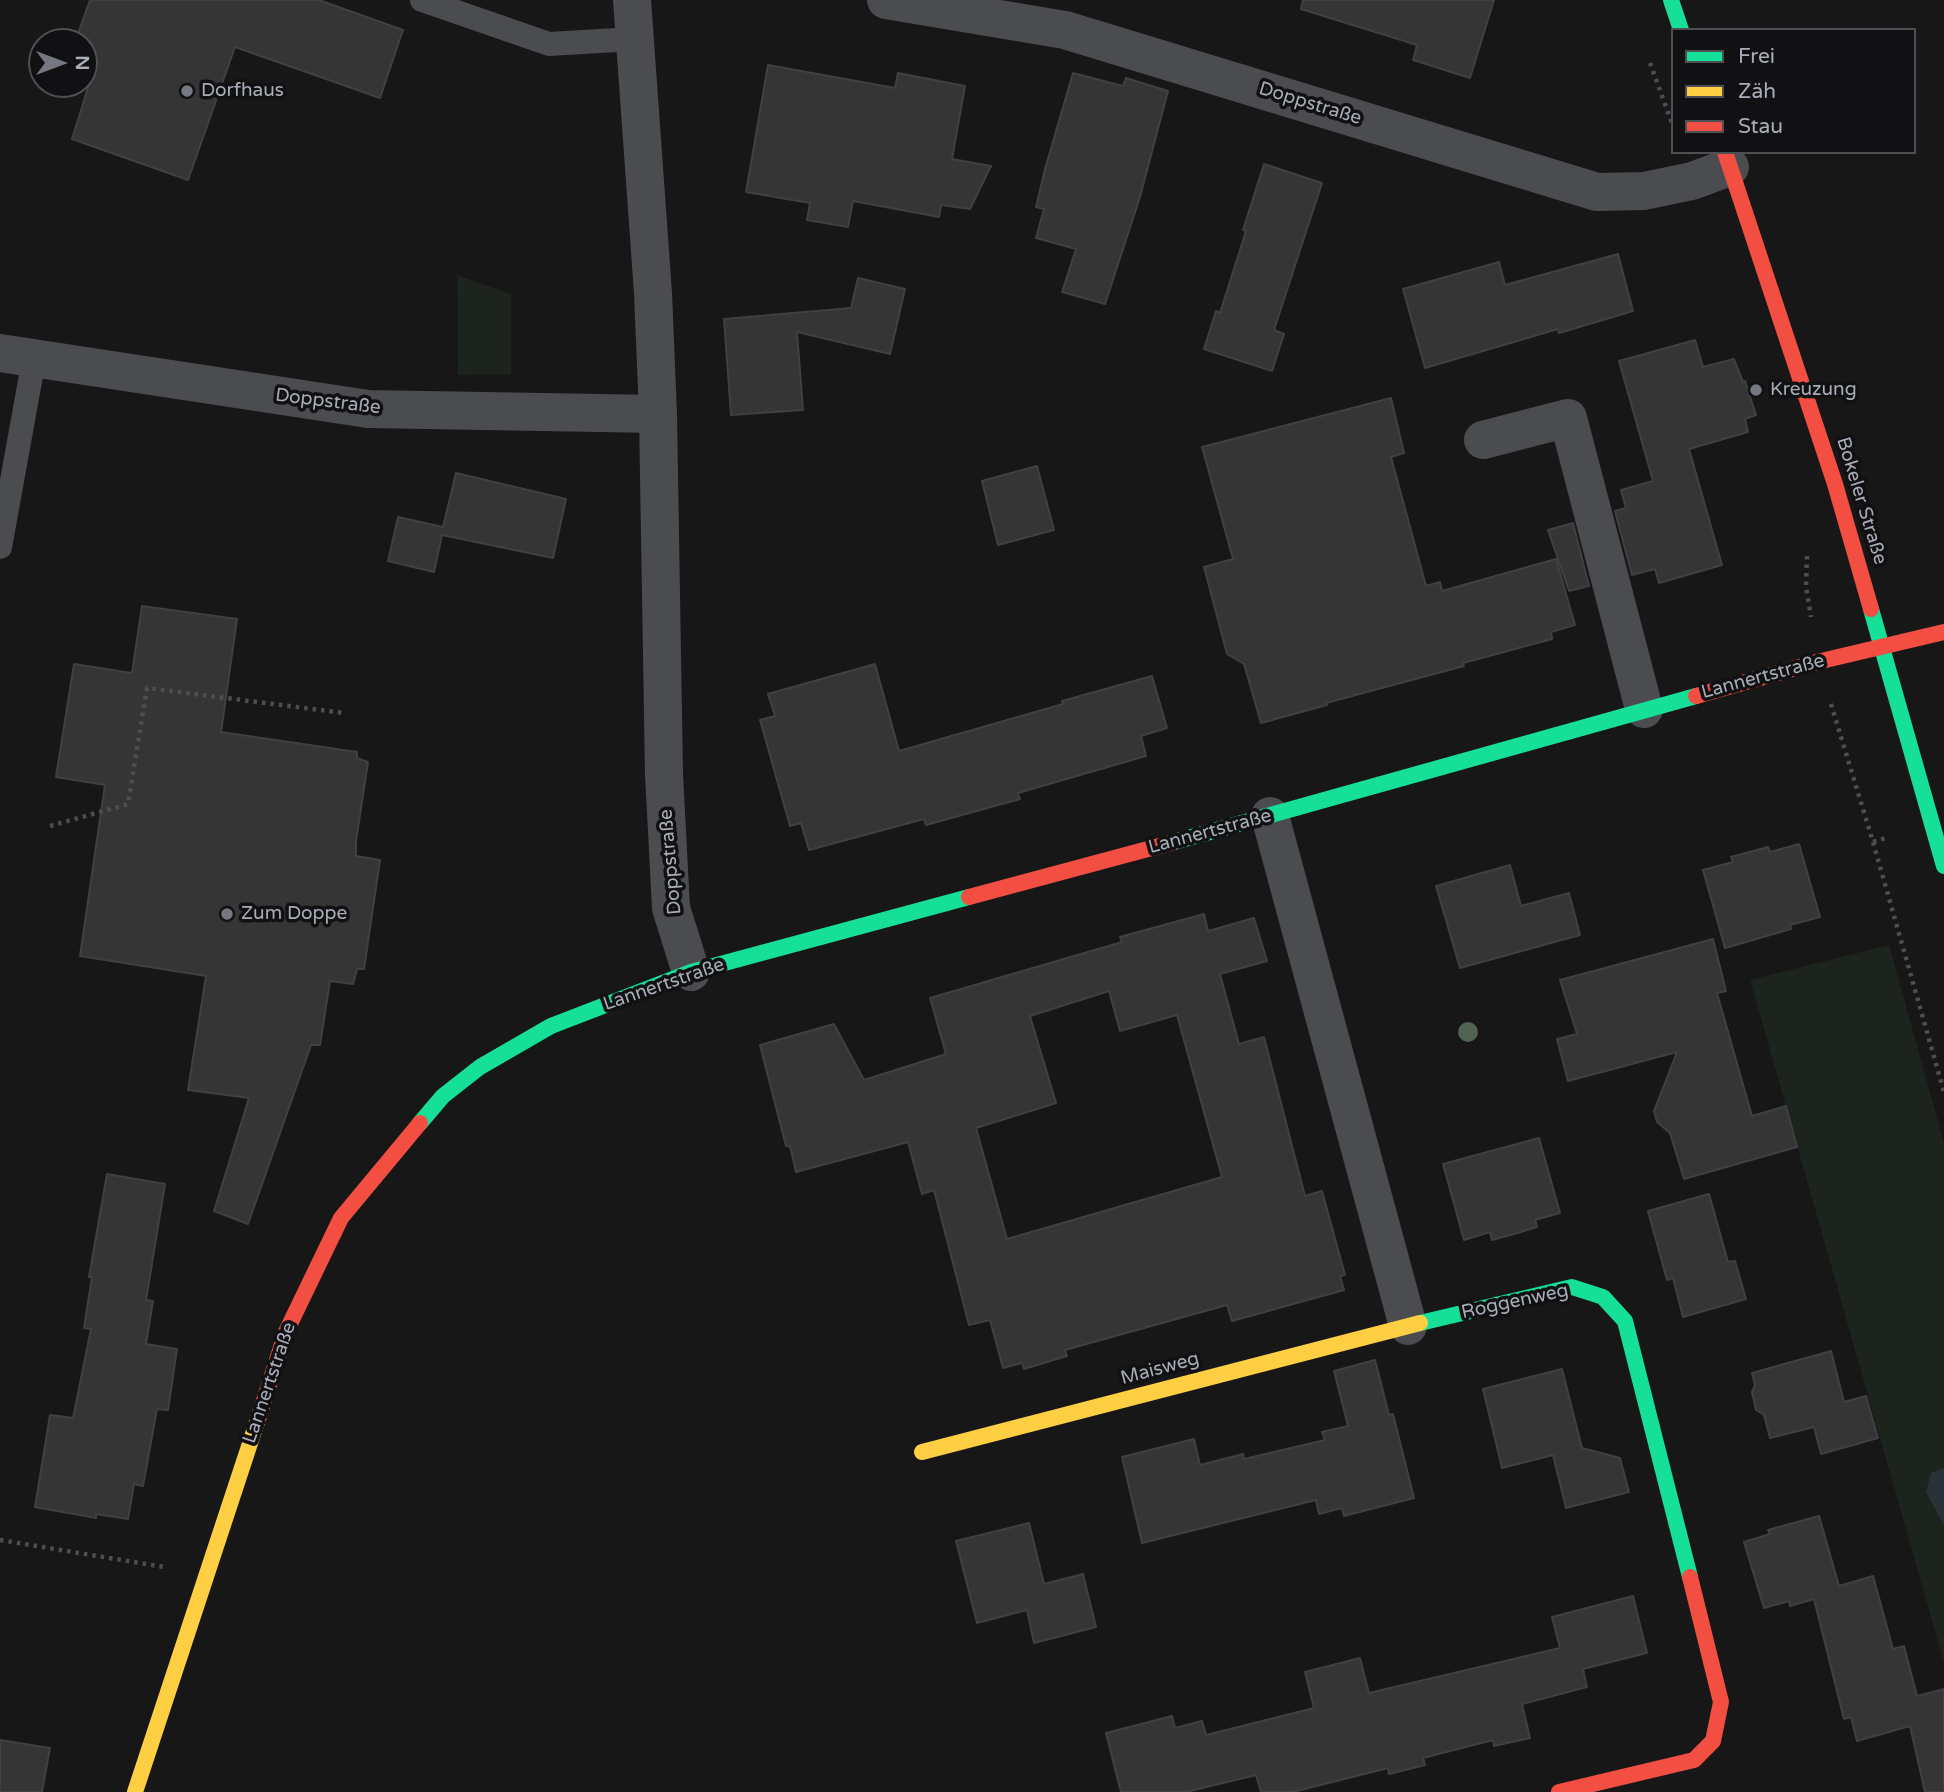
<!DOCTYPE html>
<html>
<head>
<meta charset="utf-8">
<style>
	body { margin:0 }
	#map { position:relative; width:1944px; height:1792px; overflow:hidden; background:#171717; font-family:"Varela Round",sans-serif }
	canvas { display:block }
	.legend { position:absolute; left:1671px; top:28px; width:245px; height:126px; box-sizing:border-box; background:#111113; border:2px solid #4d4f55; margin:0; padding:9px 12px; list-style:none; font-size:21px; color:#a8adb8 }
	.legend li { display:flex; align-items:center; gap:14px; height:35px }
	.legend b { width:35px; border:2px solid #4d4f55 }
	.north { position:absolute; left:28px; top:28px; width:70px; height:70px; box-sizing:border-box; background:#111113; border:2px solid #4d4f55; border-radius:50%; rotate:90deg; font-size:19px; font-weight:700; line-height:28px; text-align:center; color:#a8adb8 }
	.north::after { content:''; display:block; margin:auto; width:24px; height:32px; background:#757880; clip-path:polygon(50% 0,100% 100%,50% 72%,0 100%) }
</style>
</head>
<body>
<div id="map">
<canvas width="1944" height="1792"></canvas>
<ul class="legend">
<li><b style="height:9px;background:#16e098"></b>Frei</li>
<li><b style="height:9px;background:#ffcf43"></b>Zäh</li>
<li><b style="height:9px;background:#f24e42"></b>Stau</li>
</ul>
<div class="north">N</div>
</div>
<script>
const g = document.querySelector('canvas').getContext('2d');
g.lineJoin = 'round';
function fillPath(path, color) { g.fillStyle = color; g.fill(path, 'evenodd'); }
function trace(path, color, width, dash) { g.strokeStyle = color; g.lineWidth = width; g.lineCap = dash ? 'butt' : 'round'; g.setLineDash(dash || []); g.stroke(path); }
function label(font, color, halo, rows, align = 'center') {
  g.font = font + ' "Varela Round",sans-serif'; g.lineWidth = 7; g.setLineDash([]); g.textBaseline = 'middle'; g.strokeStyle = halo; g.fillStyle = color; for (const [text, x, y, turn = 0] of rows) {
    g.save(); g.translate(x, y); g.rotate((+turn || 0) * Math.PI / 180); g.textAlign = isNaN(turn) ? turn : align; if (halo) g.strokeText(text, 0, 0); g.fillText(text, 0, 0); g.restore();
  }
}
const green = new Path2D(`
	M457 275 511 294V374L458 375Z
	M1889 945 1944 1143V1663L1750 980Z`);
const water = new Path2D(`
	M1944 1468V1525L1926 1492 1931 1473Z`);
const building = new Path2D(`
	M90 0H319L403 30 380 98 235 47 188 180 72 139 96 62 84 58V42H75Z
	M1303 0H1494L1470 78 1413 60 1417 45 1301 9Z
	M768 65 895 88 898 73 965 86 952 159 991 166 970 209 941 205 939 217 853 201 848 227 807 220 810 203 746 192Z
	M1073 73 1123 86 1126 78 1168 91 1140 197 1105 304 1062 292 1076 249 1036 238 1044 209 1036 207 1045 169Z
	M1264 164 1322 183 1274 330 1284 334 1272 371 1204 349 1216 311 1220 313 1246 231 1243 230Z
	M1618 254 1633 311 1559 333 1558 329 1425 368 1403 289 1499 262 1505 285Z
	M858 278 905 289 890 354 797 332 803 410 731 415 724 319 851 308Z
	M1695 340 1703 367 1734 359 1743 382 1745 381 1756 415 1745 419 1748 432 1689 449 1722 565 1659 583 1655 569 1632 575 1615 511 1626 508 1621 490 1653 481 1619 361Z
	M1391 398 1404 453 1391 457 1426 586 1440 582 1442 591 1556 559 1575 625 1551 632 1552 639 1463 663 1464 666 1326 703 1327 705 1261 723 1244 664 1227 654 1204 567 1233 559 1202 447Z
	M1037 466 1054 530 998 545 982 481Z
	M456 473 566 499 553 558 442 535 434 572 388 561 398 517 443 527Z
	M1573 523 1589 586 1569 591 1548 530Z
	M142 606 237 619 221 732 357 752V758L368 762 356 841V856L380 860 364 969H357L353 984 330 981 320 1045H311L248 1224 214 1211 249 1098 188 1090 206 976 80 956 105 785 56 777 74 664 132 673Z
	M875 664 899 751 1063 704 1062 701 1152 676 1167 728 1141 736 1146 756 1018 793 1020 799 926 825 924 819 809 850 801 823 790 826 760 720 775 716 768 694Z
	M1799 844 1820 917 1790 925 1791 929 1725 948 1703 870 1733 862 1731 857 1768 847 1770 852Z
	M1510 865 1521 906 1569 893 1580 935 1460 968 1436 886Z
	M1204 914 1208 931 1254 918 1267 961 1220 974 1239 1044 1264 1037 1305 1196 1322 1191 1345 1275 1340 1276 1344 1290 1232 1321 1227 1305 1065 1350 1067 1356 1024 1369 1022 1363 1003 1368 990 1320 969 1325 934 1190 922 1194 908 1142 796 1172 791 1150 789 1146H786L760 1045 834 1024 864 1080 946 1054 930 998 1122 942 1120 937ZM1109 991 1120 1031 1177 1015 1222 1177 1007 1239 976 1128 1056 1103 1030 1016Z
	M1713 939 1726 991 1717 993 1752 1116 1786 1106 1797 1147 1684 1179 1670 1133 1657 1122 1654 1111 1677 1052 1568 1081 1557 1039 1577 1034 1560 980Z
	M1539 1138 1560 1213 1535 1220 1537 1227 1514 1234 1492 1240 1490 1232 1464 1240 1443 1164Z
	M107 1174 165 1184 146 1300 153 1301 146 1344 177 1349 168 1410 157 1409 143 1486 134 1484 128 1519 96 1514V1518L35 1507 50 1415 73 1418 91 1329 84 1328 92 1277H89Z
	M1709 1194 1728 1262 1735 1261 1746 1299 1683 1317 1673 1278 1667 1280 1648 1211Z
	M1831 1351 1844 1402 1866 1396 1878 1438 1821 1454 1814 1427 1770 1438 1764 1415 1756 1410 1752 1392 1755 1385 1752 1373Z
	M1375 1360 1389 1415 1393 1414 1414 1498 1344 1516 1342 1508 1319 1514 1316 1500 1142 1543 1122 1457 1194 1439 1200 1465 1243 1454 1244 1459 1325 1440 1322 1432 1348 1426 1334 1371Z
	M1562 1369 1582 1448 1620 1458 1629 1492 1566 1508 1553 1455 1502 1468 1483 1389Z
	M1819 1516 1839 1586 1873 1576 1893 1649 1904 1646 1917 1696 1944 1689V1792H1925L1910 1726 1857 1741 1851 1717 1844 1719 1814 1599 1790 1606 1789 1601 1764 1608 1744 1542 1770 1534 1768 1530Z
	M1029 1523 1044 1584 1083 1574 1096 1627 1034 1643 1027 1610 977 1623 956 1541Z
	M1633 1596 1647 1653 1583 1669 1587 1687 1522 1704 1530 1738 1494 1746 1493 1740 1423 1758 1425 1765 1389 1774 1388 1768 1293 1792H1261L1256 1775 1186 1792H1121L1106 1733 1172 1716 1175 1728 1202 1721 1206 1735 1314 1708 1305 1672 1360 1658 1369 1693 1560 1648 1552 1617Z
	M0 1740 50 1748 42 1792H0Z`);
const path = new Path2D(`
	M1650 63 1673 126
	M1807 556 1806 587 1811 617
	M1831 704 1873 842 1944 1092
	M50 826 128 804 147 688 344 713
	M1873 842 1889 837
	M0 1540 164 1567`);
const lane = new Path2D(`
	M422 0 549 44 634 39
	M0 547 34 359`);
const street = new Path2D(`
	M632 0 653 293 658 414 664 774 671 908 691 972
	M886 0 1065 30 1597 192 1644 191 1692 181 1730 167
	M0 353 368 409 658 414
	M1483 440 1568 418 1644 709
	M1270 816 1408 1326`);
const fast = new Path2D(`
	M1671 0 1681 30
	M1871 609 1944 866
	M1174 842 1696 696
	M420 1123 443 1096 480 1067 551 1026 691 972 969 897
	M1420 1323 1572 1287 1603 1297 1625 1321 1690 1577`);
const slow = new Path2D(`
	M922 1452 1420 1323
	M135 1792 259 1416`);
const jam = new Path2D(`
	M1725 152 1835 484 1871 609
	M1696 696 1817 662 1944 632
	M969 897 1174 842
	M259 1416 286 1332 341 1218 420 1123
	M1559 1792 1694 1760 1713 1741 1721 1702 1690 1577`);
const trees = [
	[1468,1032]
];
const markers = [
	[187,91,7,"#757880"],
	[1756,390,7,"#757880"],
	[227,914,7,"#757880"]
];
const poiNames = [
	["Dorfhaus",201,91],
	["Kreuzung",1770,390],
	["Zum Doppe",241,914]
];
const streetNames = [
	["Doppstraße",1310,104,17],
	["Doppstraße",328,402,7],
	["Bokeler Straße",1861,501,73],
	["Lannertstraße",1763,677,-15],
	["Lannertstraße",1210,832,-15],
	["Doppstraße",671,862,-95],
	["Lannertstraße",664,985,-19],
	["Roggenweg",1515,1302,-12],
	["Maisweg",1160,1369,-15],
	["Lannertstraße",270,1383,-71]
];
fillPath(green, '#1d241e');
fillPath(water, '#2a3239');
fillPath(building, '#353536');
trace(building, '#3f4043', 2);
trace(path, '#4d4e52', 4.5, [3.5, 5]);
trace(lane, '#4b4c50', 24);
trace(street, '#4b4c50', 38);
trace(fast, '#16e098', 16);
trace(slow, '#ffcf43', 16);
trace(jam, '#f24e42', 16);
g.fillStyle = '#506451';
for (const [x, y] of trees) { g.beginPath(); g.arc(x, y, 10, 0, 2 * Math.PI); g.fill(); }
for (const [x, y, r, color] of markers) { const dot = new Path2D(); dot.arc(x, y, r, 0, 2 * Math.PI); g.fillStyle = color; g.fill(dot); trace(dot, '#111113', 2.5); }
label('19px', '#a8adb8', '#111113', poiNames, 'left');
label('19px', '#a8adb8', '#111113', streetNames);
</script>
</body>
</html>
